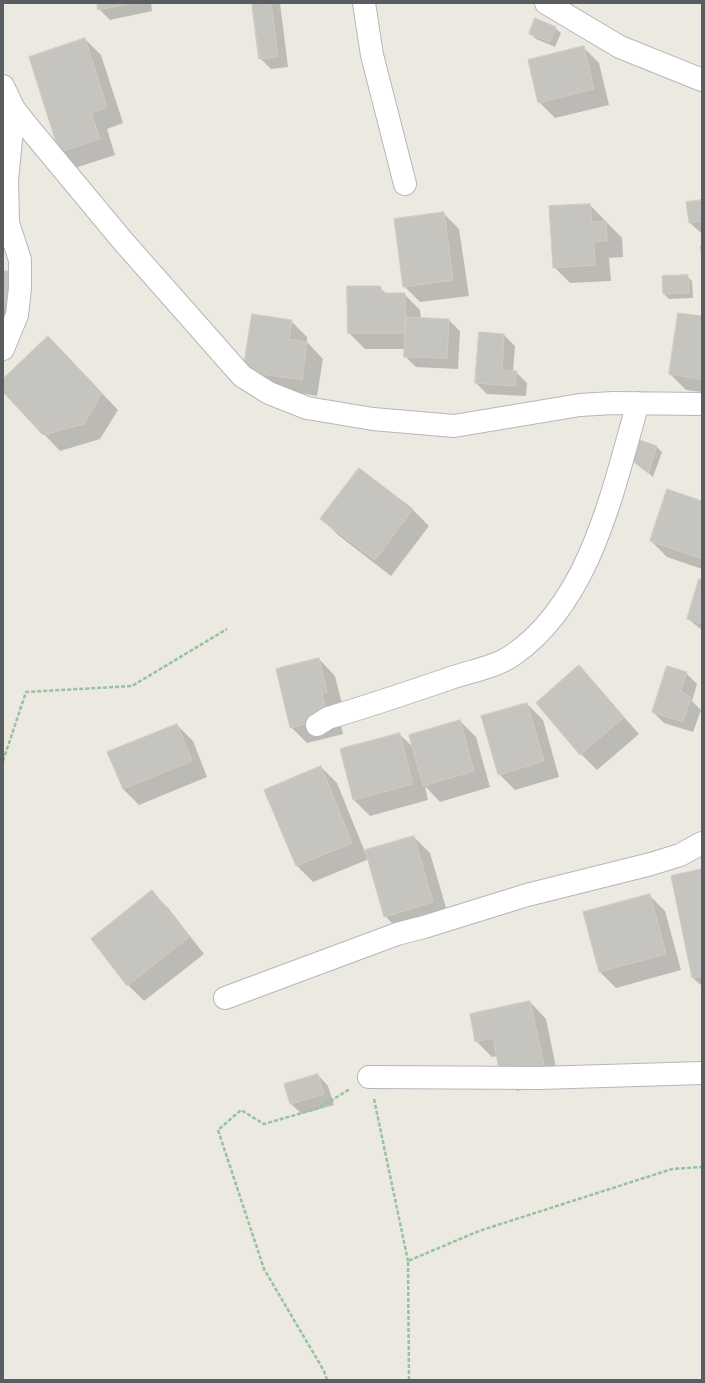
<!DOCTYPE html>
<html>
<head>
<meta charset="utf-8">
<style>
	body { margin:0 }
	#map { position:relative; width:705px; height:1383px; overflow:hidden; background:#ece9e1; font-family:Raleway,sans-serif }
	canvas { display:block }
	.frame { position:absolute; inset:0; border:4px solid #595d61; pointer-events:none }
</style>
</head>
<body>
<div id="map">
<canvas width="705" height="1383"></canvas>
<div class="frame"></div>
</div>
<script>
const g = document.querySelector('canvas').getContext('2d');
g.lineJoin = 'round';
function fillPath(path, color) { g.fillStyle = color; g.fill(path, 'evenodd'); }
function trace(path, color, width, dash) { g.strokeStyle = color; g.lineWidth = width; g.lineCap = dash ? 'butt' : 'round'; g.setLineDash(dash || []); g.stroke(path); }
const shadow = new Path2D(`
	M98 3H151L152 11 110 20 99 9Z
	M253 3H280L288 67 271 69 260 58Z
	M555 28 561 33 555 47 536 39 530 33Z
	M85 39 101 55 123 123 107 129 115 155 75 168 59 152Z
	M583 47 599 63 609 105 555 118 539 102Z
	M702 201V233H701L690 223Z
	M590 205 622 238 623 257 609 258 611 281 570 283 554 267Z
	M443 213 459 229 469 296 420 302 404 286Z
	M700 246H702V260Z
	M3 272 22 316H3Z
	M687 276 692 281 693 298 669 299 664 294 663 277Z
	M348 287H379L387 294H404L420 310 421 319 449 320 460 331 458 369 416 367 405 356 406 349H365L349 333Z
	M702 317V392L686 390 670 374Z
	M291 321 307 337V342L323 359 317 396 260 386 244 370Z
	M504 335 515 346 513 372H516L527 383 526 396 487 394 476 383Z
	M48 337 118 410 100 439 60 451 3 391V380Z
	M638 440 657 447 662 452 653 477 637 464Z
	M359 470 413 510 429 526 391 576 338 535 322 519Z
	M702 502V569L667 557 651 541Z
	M702 581V630L688 619Z
	M319 659 335 676 343 708 337 709 343 734 307 743 291 727Z
	M579 666 639 734 597 770 581 754Z
	M686 673 697 684 692 701 701 710 693 732 664 723 653 712Z
	M527 704 543 720 559 777 515 790 499 774Z
	M460 721 476 737 490 787 440 802 425 786 428 800 370 816 354 800 341 750 399 734 414 748Z
	M177 725 193 741 207 777 139 805 123 789Z
	M321 767 337 783 367 857 414 837 430 853 449 918 401 932 385 916 369 859 313 882 297 866 266 790Z
	M702 870V986L693 978 672 876Z
	M152 892 168 908 204 954 144 1001 128 985Z
	M649 895 665 911 681 970 616 988 600 972Z
	M530 1002 546 1019 559 1082 517 1091 501 1075 497 1056 492 1057 476 1041Z
	M318 1075 328 1086 334 1105 302 1114 291 1104Z`);
const building = new Path2D(`
	M97 3H131L98 10Z
	M252 3H271L278 57 259 59Z
	M535 18 556 27 550 42 529 34Z
	M85 38 107 107 91 113 100 139 59 152 29 57Z
	M584 46 594 89 538 103 528 60Z
	M702 200V221L689 223 686 202Z
	M590 204 592 222 606 221 607 241 594 242 595 265 553 268 549 206Z
	M444 212 453 280 403 287 394 219Z
	M3 271H11V306H3Z
	M688 275 689 293 663 294 662 276Z
	M347 286H380L383 293H405L406 317 405 333H348Z
	M678 313 702 316V379L669 374Z
	M252 314 292 320 289 339 307 342 302 380 243 371Z
	M406 317 449 319 447 358 404 357Z
	M479 332 504 334 502 370 517 371 515 386 475 383Z
	M48 336 102 393 84 424 43 435 3 392V379Z
	M637 439 657 446 648 473 630 459Z
	M359 468 413 509 375 560 320 519Z
	M667 489 702 501V559L650 541Z
	M699 579 702 580V624L687 619Z
	M319 658 327 692 322 693 328 718 290 728 276 669Z
	M579 665 624 717 580 755 536 703Z
	M667 666 687 672 681 691 691 698 683 722 652 712Z
	M527 703 544 761 498 775 481 716Z
	M460 720 474 771 423 786 409 735Z
	M177 724 192 761 123 789 107 752Z
	M400 733 413 784 353 800 340 749Z
	M321 766 352 843 296 866 264 790Z
	M414 836 433 902 384 917 365 850Z
	M702 869V976L692 978 671 876Z
	M152 890 189 937 127 986 91 939Z
	M650 894 666 954 599 972 583 912Z
	M530 1001 544 1066 500 1075 493 1038 475 1042 470 1014Z
	M318 1074 324 1094 290 1104 284 1084Z`);
const path = new Path2D(`
	M3 761 26 692 132 686 227 629
	M374 1099 408 1261
	M327 1380 324 1371 264 1269 218 1130 241 1110 264 1124 319 1108 350 1089
	M409 1380 408 1261 479 1231 672 1169 702 1167`);
const street = new Path2D(`
	M364 3 372 55 405 184
	M546 3 620 47 702 80
	M3 86 14 109 29 128 122 240 242 376 269 393 307 408 373 419 454 426 580 405 613 403 702 404
	M3 349 17 315 20 288V260L8 223 7 180 14 109
	M317 725 328 718C369 706 410 692 451 678 471 671 496 667 513 655 591 601 613 489 638 403
	M225 998 397 934 424 927 527 895 651 864 680 855 702 843
	M369 1077 539 1078 702 1073`);
fillPath(shadow, '#0003');
fillPath(building, '#c6c4be');
trace(building, '#d0cbc0', 1);
trace(street, '#b4b7bb', 24);
trace(path, '#96c1a3', 2.5, [4, 2]);
trace(street, '#fff', 22);
</script>
</body>
</html>
